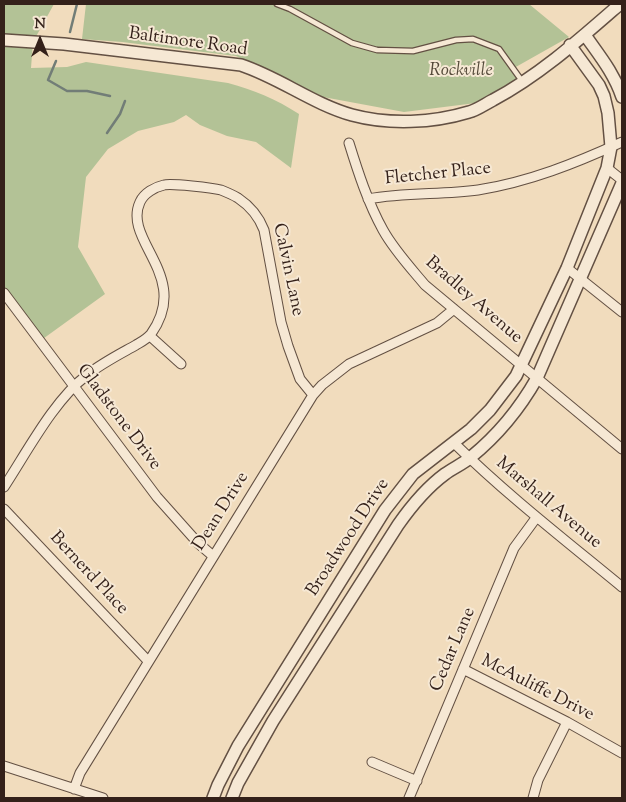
<!DOCTYPE html>
<html>
<head>
<meta charset="utf-8">
<style>
	body { margin:0 }
	#map { position:relative; width:626px; height:802px; overflow:hidden; background:#f1dcbd; font-family:"Sorts Mill Goudy",serif }
	canvas { display:block }
	.frame { position:absolute; inset:0; border:5px solid #34211a; pointer-events:none }
	.north { position:absolute; left:15px; top:15px; width:50px; height:50px; -webkit-text-stroke:4px #f6e8d4; paint-order:stroke; rotate:0deg; font-size:14px; font-weight:700; line-height:20px; text-align:center; color:#34211a }
	.north::after { content:''; display:block; margin:auto; width:18px; height:22px; background:#34211a; clip-path:polygon(50% 0,100% 100%,50% 72%,0 100%) }
</style>
</head>
<body>
<div id="map">
<canvas width="626" height="802"></canvas>
<div class="frame"></div>
<div class="north">N</div>
</div>
<script>
const g = document.querySelector('canvas').getContext('2d');
g.lineJoin = 'round';
function fillPath(path, color) { g.fillStyle = color; g.fill(path, 'evenodd'); }
function trace(path, color, width, dash) { g.strokeStyle = color; g.lineWidth = width; g.lineCap = dash ? 'butt' : 'round'; g.setLineDash(dash || []); g.stroke(path); }
function label(font, color, halo, rows, align = 'center') {
  g.font = font + ' "Sorts Mill Goudy",serif'; g.lineWidth = 4; g.setLineDash([]); g.textBaseline = 'middle'; g.strokeStyle = halo; g.fillStyle = color; for (const [text, x, y, turn = 0] of rows) {
    g.save(); g.translate(x, y); g.rotate((+turn || 0) * Math.PI / 180); g.textAlign = isNaN(turn) ? turn : align; if (halo) g.strokeText(text, 0, 0); g.fillText(text, 0, 0); g.restore();
  }
}
const green = new Path2D(`
	M4 4H54L33 42 31 68 67 67 86 62 228 83C254 90 276 99 299 114L291 168 256 142 227 136 200 125 186 115 174 122 138 131 108 149 86 177 78 247 105 294 40 341 4 293Z
	M86 4H529L569 37 514 68 520 77 476 103 404 112 323 97 236 56 122 42 82 39Z`);
const stream = new Path2D(`
	M70 32 77 4
	M56 61 48 80 67 91H87L110 96
	M107 133 120 114 125 101`);
const service = new Path2D(`
	M277 4 290 9 352 43 377 50 413 51 456 40 473 39 499 49 522 81`);
const minor = new Path2D(`
	M349 143C358 172 368 203 383 230 394 250 410 267 425 285L622 449
	M607 168 622 180
	M368 199C405 192 442 195 478 190 529 182 576 163 622 142
	M567 268 622 312
	M4 293 157 497 198 543 213 556
	M150 336 181 364
	M454 443C507 495 565 540 622 587
	M4 487C27 452 54 400 87 375 102 363 120 354 136 345 141 342 147 339 151 334 192 276 122 241 140 202 144 193 155 187 164 185 171 183 213 188 221 190 226 192 233 195 238 198 250 206 259 217 264 230L281 322 288 346 300 379 313 395
	M4 509 148 661
	M463 669 567 722 622 753
	M372 762 417 781
	M4 766 103 798
	M74 789 80 773 313 395 322 385 349 364 437 323 454 309
	M409 798 514 548 536 518
	M533 798 538 780 567 722`);
const tertiary = new Path2D(`
	M585 35C599 55 614 73 622 97
	M4 40 64 44 241 65C280 78 313 104 352 115 389 125 433 123 469 112 477 110 485 104 493 100 540 75 581 38 620 4
	M213 798 218 785 238 746 385 510 413 474 471 429 490 410 516 376 567 268 607 168 611 147 608 113 604 96 599 85 570 45
	M232 798 238 783 273 721 398 525C412 505 426 488 445 474 453 468 463 464 471 457 498 435 520 408 537 378L622 183`);
const streetNames = [
	["Baltimore Road",188,43,8],
	["Fletcher Place",438,175,-6],
	["Calvin Lane",287,270,78],
	["Bradley Avenue",473,301,41],
	["Gladstone Drive",118,418,53],
	["Marshall Avenue",548,504,40],
	["Dean Drive",222,512,-58],
	["Broadwood Drive",349,538,-57],
	["Bernerd Place",88,574,47],
	["Cedar Lane",454,650,-67],
	["McAuliffe Drive",537,689,27]
];
const parkNames = [
	["Rockville",461,72]
];
fillPath(green, '#b3c296');
trace(stream, '#727d77', 2.5);
trace(service, '#635043', 7);
trace(minor, '#635043', 11);
trace(tertiary, '#635043', 14);
trace(service, '#f6e8d4', 4.5);
trace(minor, '#f6e8d4', 9);
trace(tertiary, '#f6e8d4', 11);
label('18px', '#34211a', '#f6e8d4', streetNames);
label('italic 18px', '#544939', '#f6e8d4', parkNames);
</script>
</body>
</html>
